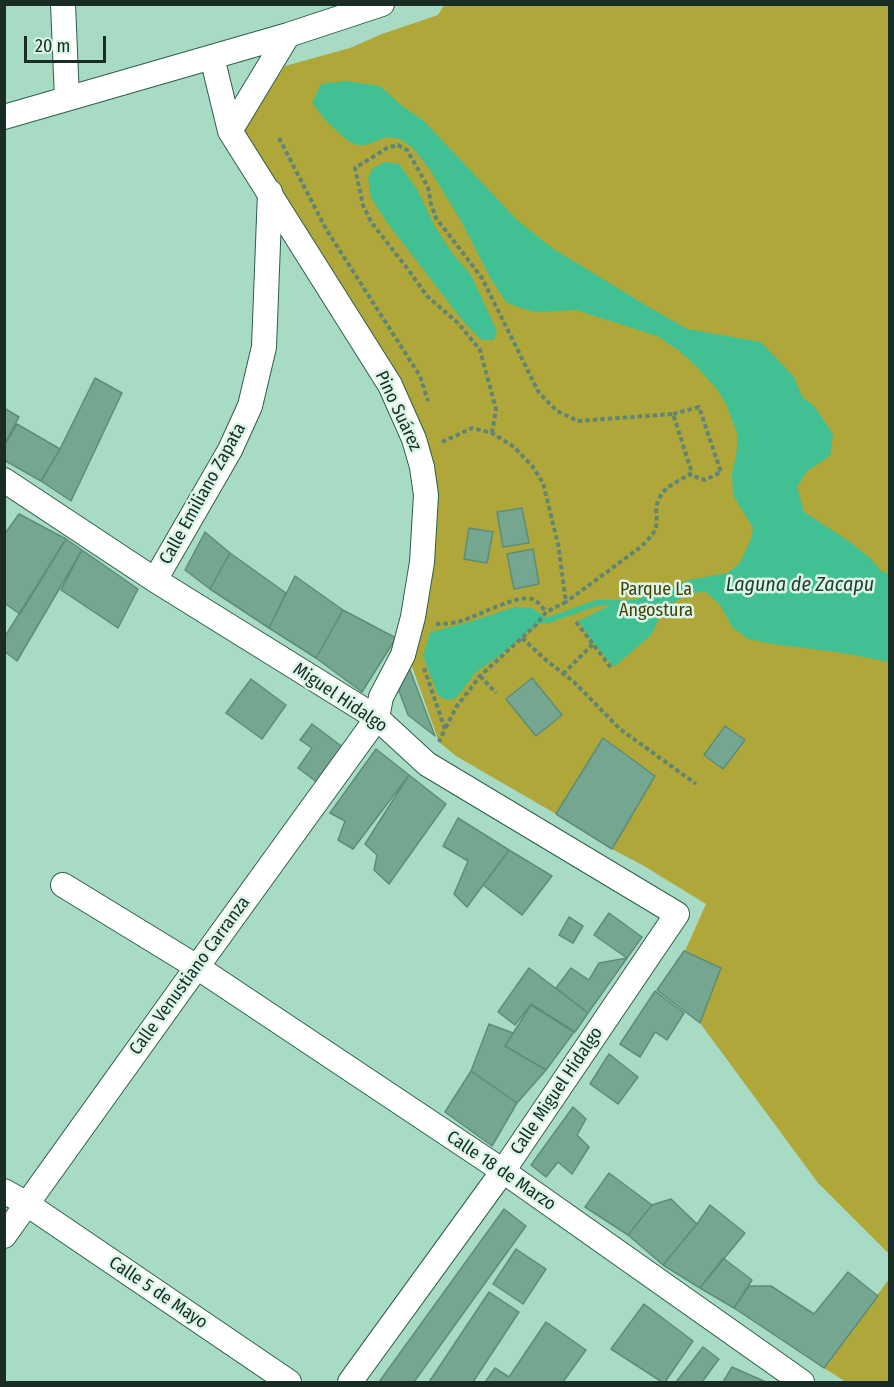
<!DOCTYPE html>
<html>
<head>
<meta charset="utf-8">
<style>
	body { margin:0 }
	#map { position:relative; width:894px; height:1387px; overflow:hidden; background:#a8dbc4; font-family:"Fira Sans Condensed",sans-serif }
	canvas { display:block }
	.frame { position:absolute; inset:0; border:6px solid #192d25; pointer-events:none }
	.scale { position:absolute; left:24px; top:36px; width:82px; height:27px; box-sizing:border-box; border:3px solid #192d25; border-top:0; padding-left:8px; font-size:18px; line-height:21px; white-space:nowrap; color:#192d25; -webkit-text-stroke:4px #dcf5e9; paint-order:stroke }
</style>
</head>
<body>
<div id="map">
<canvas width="894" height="1387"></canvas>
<div class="frame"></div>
<div class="scale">20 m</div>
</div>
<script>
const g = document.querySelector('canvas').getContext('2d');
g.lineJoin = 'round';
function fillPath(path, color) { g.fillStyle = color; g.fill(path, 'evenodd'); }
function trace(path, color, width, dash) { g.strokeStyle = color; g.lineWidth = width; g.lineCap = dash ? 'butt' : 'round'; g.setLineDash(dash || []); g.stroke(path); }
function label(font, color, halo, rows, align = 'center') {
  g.font = font + ' "Fira Sans Condensed",sans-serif'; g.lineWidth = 5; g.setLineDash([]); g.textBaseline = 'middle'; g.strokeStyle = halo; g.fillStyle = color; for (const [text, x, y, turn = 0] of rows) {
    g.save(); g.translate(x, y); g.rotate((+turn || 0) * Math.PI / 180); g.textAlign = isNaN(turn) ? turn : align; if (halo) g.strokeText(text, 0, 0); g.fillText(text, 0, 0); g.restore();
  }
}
const green = new Path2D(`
	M444 5H889V1254L818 1183 700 1023 721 968 685 951 706 904 644 866 612 849 556 814 456 756 439 742 410 661 424 465 237 140 285 66 350 48 382 34 438 15Z
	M889 1279V1382H846L824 1368Z`);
const water = new Path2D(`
	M346 81 380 86 401 105 424 121 516 219 552 248 647 306 687 329 761 342 794 377 802 397 814 406 833 434 830 456 807 471 797 487 804 512 850 542 871 559 881 571 889 574V662L843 653 772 644 748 639 732 627 721 606 706 592 690 593 664 608 651 635 614 667 594 643 578 621 611 605 597 606 549 623 537 624 504 652 475 673 459 695 452 700 444 699 438 695 423 656 430 632 463 624 515 607 532 608 546 618 596 600H633L653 595 689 580 728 573 740 563 751 539 753 528 733 495 732 473 736 457 738 436 727 406 717 389 693 363 678 350 657 336 576 310 535 312 518 307 506 302 491 279 460 219 428 167 412 147 400 139 387 137 366 145H357L348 141 327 122 312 103 321 84Z
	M385 162 399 164 417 189 435 227 453 254 471 275 497 331 494 340H481L463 321 388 224 371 198 368 178 373 168Z`);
const building = new Path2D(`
	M95 378 122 393 71 501 41 481 60 449Z
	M4 408 19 417 4 445Z
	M17 424 60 449 41 481 4 460V446Z
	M522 508 529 543 503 547 497 512Z
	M19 514 66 539 20 614 4 603V535Z
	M469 528 493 532 487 563 464 559Z
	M205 532 230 553 210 589 185 570Z
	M66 539 82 550 17 661 4 651V638Z
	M533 549 539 584 514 589 507 554Z
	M82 550 138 589 118 628 61 590Z
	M230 553 286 593 269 628 210 589Z
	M295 576 343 610 316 658 269 628Z
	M343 610 396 638 362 692 316 658Z
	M407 662 435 736 408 715 399 691Z
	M532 678 562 715 536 736 506 699Z
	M251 679 286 705 262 739 226 713Z
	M312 724 344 748 318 783 298 768 312 748 300 740Z
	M725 726 745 740 723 769 704 755Z
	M603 738 655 776 612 849 556 814Z
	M376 749 409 775 353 849 338 840 345 821 330 813Z
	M409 775 446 804 389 884 374 870 377 855 365 844Z
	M458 818 509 850 467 907 454 894 468 861 443 846Z
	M509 850 552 876 522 915 483 885Z
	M609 913 642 937 627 958 594 935Z
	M569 917 583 926 573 943 559 935Z
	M684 951 721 968 700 1023 657 990Z
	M627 958 588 1013 556 988 571 968 589 980 599 963Z
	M529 968 588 1013 575 1032 531 1004 515 1025 498 1012Z
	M655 991 684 1013 667 1040 655 1032 640 1057 620 1044Z
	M531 1005 574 1032 546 1070 505 1046Z
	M489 1024 513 1033 505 1046 546 1070 517 1103 471 1071Z
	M609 1054 638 1077 618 1104 590 1084Z
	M471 1071 517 1103 492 1146 445 1112Z
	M573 1107 586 1119 577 1135 589 1147 572 1174 558 1162 546 1177 531 1165Z
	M609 1173 652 1205 628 1235 585 1207Z
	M671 1199 697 1224 663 1265 628 1235 652 1205Z
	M710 1205 745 1233 700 1288 663 1265 697 1224Z
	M504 1209 526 1226 414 1382H379Z
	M516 1249 546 1269 523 1304 493 1284Z
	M723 1258 752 1280 734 1308 700 1288Z
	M848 1272 878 1296 824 1368 734 1308 749 1286H771L814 1314Z
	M489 1292 519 1312 473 1382H429Z
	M644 1304 693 1341 665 1382H662L611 1349Z
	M546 1322 586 1350 563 1382H485L495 1368 509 1377Z
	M703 1347 719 1359 702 1382H676Z
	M732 1367 766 1382H723Z`);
const path = new Path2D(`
	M279 138 326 229 420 376 428 401
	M673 414 699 407 721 472 705 480 690 475
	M492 433 496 409 480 350 458 323 427 296 407 268 371 222 363 205 355 168 387 148 398 145 407 150 428 187 431 204 436 218 482 278 539 393 557 411 578 421 673 414 692 473C681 480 664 486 659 499 654 508 658 518 656 527 654 535 647 540 642 546L566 602
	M442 442 472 428 492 433 514 447 533 467 543 483 558 544 566 602 546 612 536 625 480 676 457 706 445 729
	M576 622 612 669
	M436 624C445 624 456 623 464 620 479 615 519 594 532 599 538 601 542 607 546 612
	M522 638 546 660 574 682 620 729 696 784
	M424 668 445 729 439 742
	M563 674 593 644
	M480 676 496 693`);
const street = new Path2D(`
	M63 4 67 99
	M4 117 288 35 382 4
	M230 131 288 35
	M4 480 155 580 377 718 427 764 677 914 503 1171 350 1382
	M155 580 230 450 250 406 264 347 270 192
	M63 885 197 967 503 1171 802 1382
	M4 1191 27 1204 289 1382
	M4 1236 197 967 377 718 381 697 403 655 413 617 422 562 426 495 422 467 414 439 390 385 230 131 212 57`);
const streetNames = [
	["Pino Suárez",398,411,65],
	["Calle Emiliano Zapata",203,494,-61],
	["Miguel Hidalgo",340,698,34],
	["Calle Venustiano Carranza",190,976,-54],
	["Calle Miguel Hidalgo",557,1091,-56],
	["Calle 18 de Marzo",501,1171,34],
	["Calle 5 de Mayo",158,1293,34]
];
const parkNames = [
	["Parque La",656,590],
	["Angostura",656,611]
];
const waterNames = [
	["Laguna de Zacapu",800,585]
];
fillPath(green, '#afa739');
fillPath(water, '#41c093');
fillPath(building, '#75a690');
trace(building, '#5d8d78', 1.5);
trace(street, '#2e5e4b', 26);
trace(path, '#618575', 4, [4.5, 3]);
trace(street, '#fff', 24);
label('18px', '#192d25', '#dcf5e9', streetNames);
label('18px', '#454102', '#dcf5e9', parkNames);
label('italic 20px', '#223c31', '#dcf5e9', waterNames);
</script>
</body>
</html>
